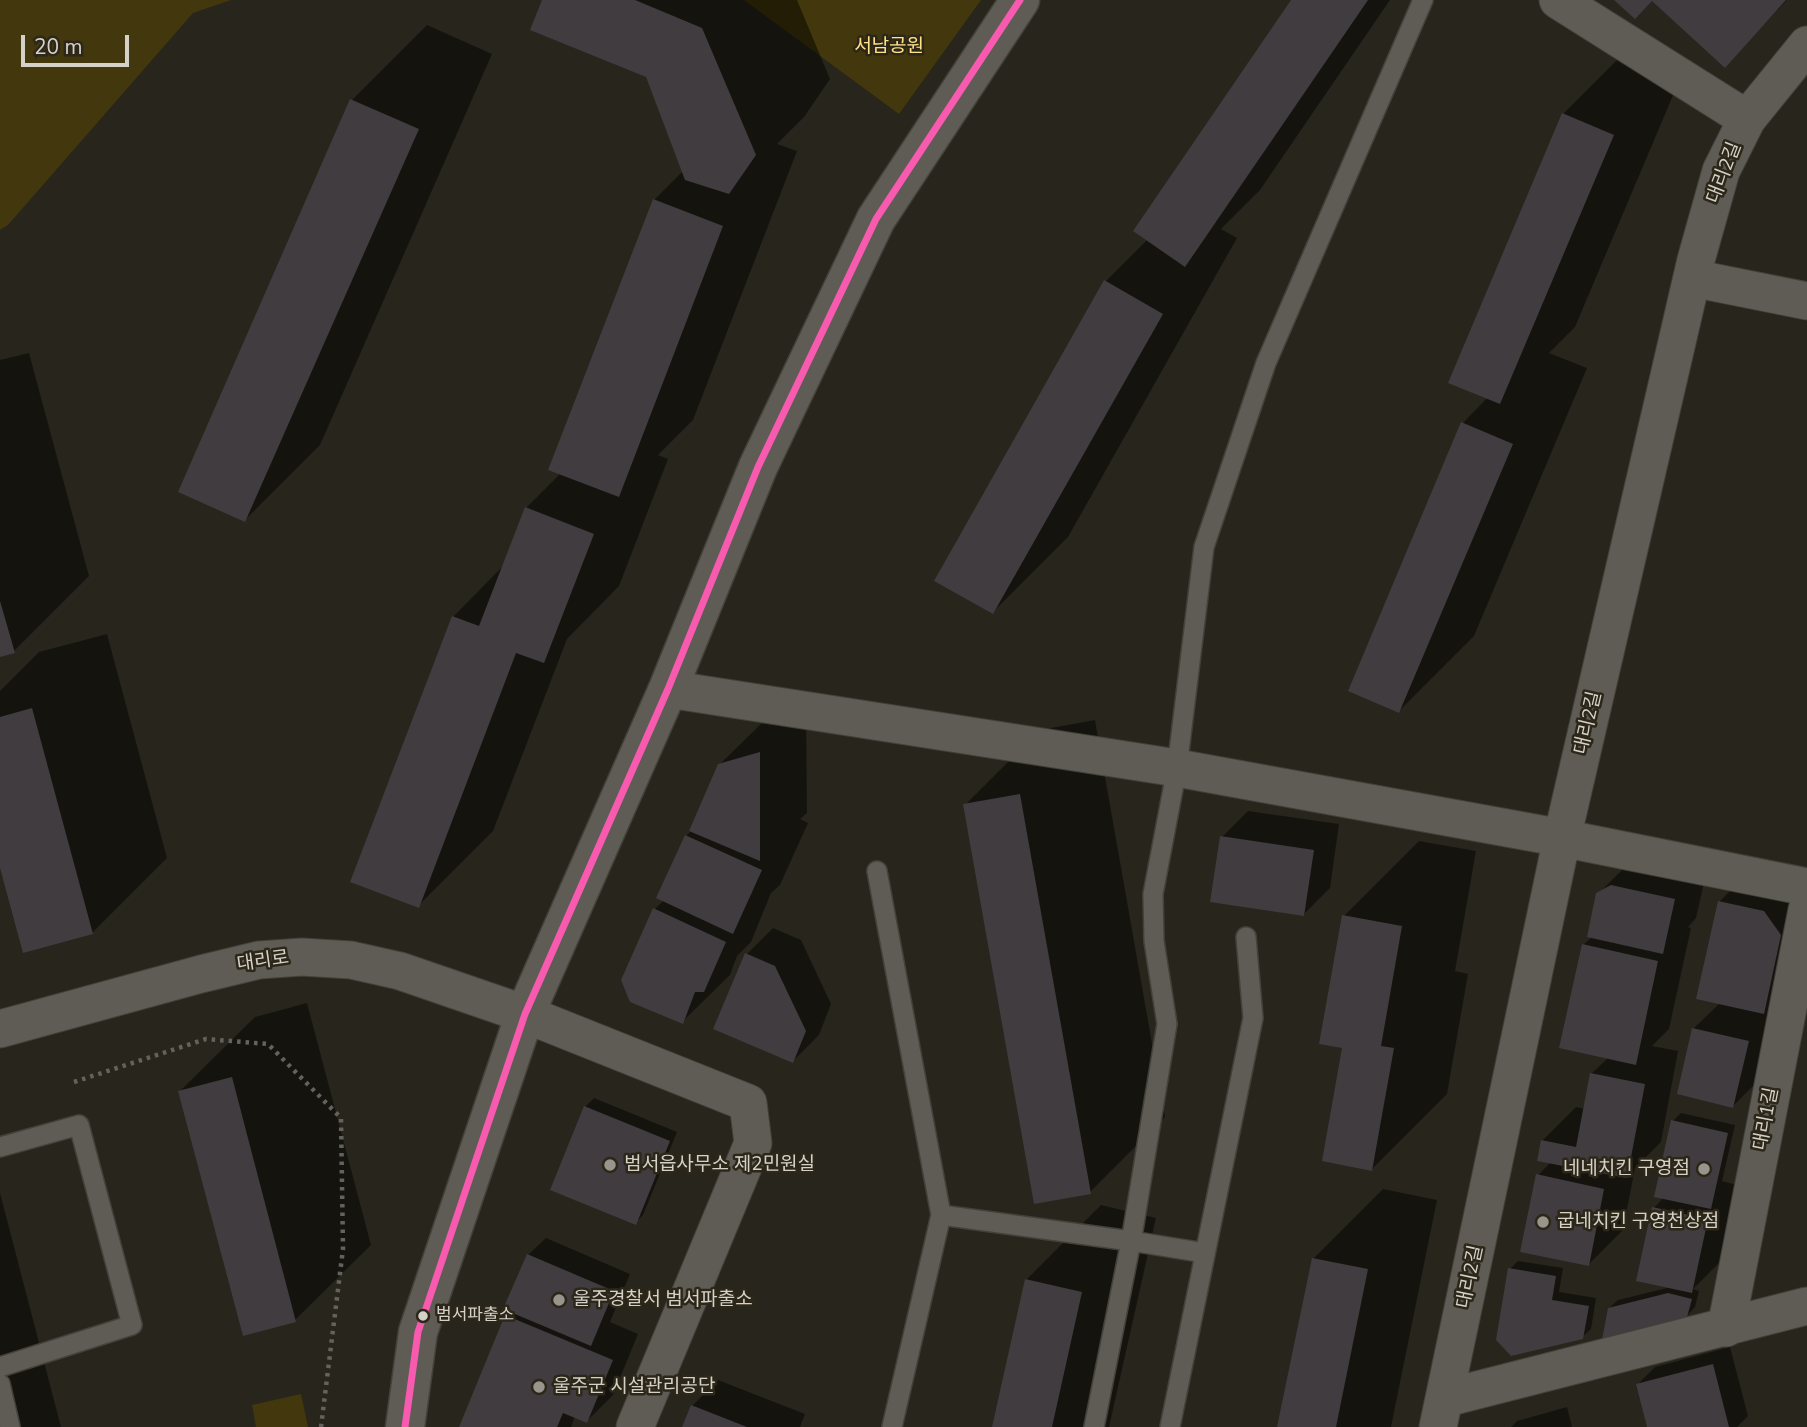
<!DOCTYPE html>
<html>
<head>
<meta charset="utf-8">
<style>
	body { margin:0 }
	#map { position:relative; width:1807px; height:1427px; overflow:hidden; background:#28251c; font-family:"Nunito Sans",sans-serif }
	canvas { display:block }
	.scale { position:absolute; left:21px; top:35px; width:108px; height:32px; box-sizing:border-box; border:4px solid #d4d1c8; border-top:0; padding-left:9px; font-size:21px; line-height:24px; white-space:nowrap; color:#d4d1c8; -webkit-text-stroke:5px #2c2718; paint-order:stroke }
</style>
</head>
<body>
<div id="map">
<canvas width="1807" height="1427"></canvas>
<div class="scale">20 m</div>
</div>
<script>
const g = document.querySelector('canvas').getContext('2d');
g.lineJoin = 'round';
function fillPath(path, color) { g.fillStyle = color; g.fill(path, 'evenodd'); }
function trace(path, color, width, dash) { g.strokeStyle = color; g.lineWidth = width; g.lineCap = dash ? 'butt' : 'round'; g.setLineDash(dash || []); g.stroke(path); }
function label(font, color, halo, rows, align = 'center') {
  g.font = font + ' "Nunito Sans","Noto Sans KR",sans-serif'; g.lineWidth = 5; g.setLineDash([]); g.textBaseline = 'middle'; g.strokeStyle = halo; g.fillStyle = color; for (const [text, x, y, turn = 0] of rows) {
    g.save(); g.translate(x, y); g.rotate((+turn || 0) * Math.PI / 180); g.textAlign = isNaN(turn) ? turn : align; if (halo) g.strokeText(text, 0, 0); g.fillText(text, 0, 0); g.restore();
  }
}
const green = new Path2D(`
	M0 0H231L193 13 8 225 0 230Z
	M744 0H981L899 114Z
	M301 1394 308 1427H256L252 1405Z`);
const shadow = new Path2D(`
	M544 0H797L830 79 804 117 777 144 797 151 693 420 658 455 668 459 619 586 567 639 493 831 418 906 453 617 504 565 526 508 561 473 654 200 683 171 647 76Z
	M1293 0H1390L1260 190 1221 229 1237 238 1068 537 993 612 1106 281 1148 239Z
	M1653 0H1787L1725 65Z
	M427 25 492 54 320 445 245 520 352 100Z
	M1638 39 1688 60 1575 327 1549 353 1587 368 1474 636 1399 711 1350 690 1463 423 1488 397 1563 114Z
	M29 353 89 576 14 651 0 655V360Z
	M107 634 167 858 92 933 0 861V691L39 652Z
	M806 706 807 813 800 819 808 823 780 885 771 893 751 942 737 956 730 975 682 1022 655 909 664 900 686 836 692 830 719 765 767 718Z
	M1095 720 1165 1117 1090 1192 965 805 1040 730Z
	M1248 811 1339 824 1330 888 1304 914 1222 837Z
	M1419 841 1476 851 1455 971 1468 974 1447 1094 1372 1169 1344 1046V916Z
	M1632 860 1708 865 1696 918 1688 927 1691 928 1669 1029 1652 1046 1678 1051 1661 1142 1635 1168 1623 1230 1589 1264 1538 1175 1551 1162 1542 1141 1576 1107 1585 1109 1591 1074 1609 1057 1583 945 1592 937 1598 894Z
	M1753 868 1798 878 1767 1072 1733 1106 1694 1028 1720 1003 1719 902Z
	M773 928 801 940 831 1004 819 1035 793 1061 747 954Z
	M307 1003 371 1245 295 1320 179 1092 255 1017Z
	M594 1098 677 1132 643 1215 635 1223 552 1189 585 1107Z
	M1681 1113 1735 1125 1722 1181 1741 1186 1725 1257 1693 1289 1699 1291 1695 1307 1687 1316 1609 1308 1618 1300 1671 1287 1654 1208 1664 1197 1673 1121Z
	M1383 1189 1437 1200 1391 1427H1279L1313 1259Z
	M0 1193 61 1427H0Z
	M1101 1205 1156 1218 1109 1427H993L1026 1280Z
	M546 1238 630 1274 610 1322 638 1334 613 1395 587 1421 575 1416 571 1427H461L507 1316 512 1311 528 1255Z
	M1518 1261 1563 1268 1559 1292 1596 1298 1591 1329 1582 1337 1510 1269Z
	M1730 1347 1748 1416 1737 1427H1648L1638 1384 1655 1367Z
	M718 1380 805 1414 800 1427H684L692 1406Z
	M1567 1407 1572 1427H1511L1517 1421Z`);
const building = new Path2D(`
	M542 0H635L702 28 756 155 729 194 685 180 646 77 530 30Z
	M1291 0H1368L1185 267 1133 231Z
	M1614 0H1786L1725 68 1652 1 1635 19Z
	M350 99 419 129 245 522 178 492Z
	M1562 113 1614 135 1500 404 1448 383Z
	M653 199 723 226 619 497 548 470Z
	M1104 280 1163 314 993 614 934 581Z
	M1461 422 1513 444 1399 713 1348 691Z
	M525 507 594 534 544 663 516 653 419 908 350 882 452 616 479 626Z
	M0 601 15 653 0 657Z
	M32 708 93 934 23 953 0 868V717Z
	M760 752V861L689 831 718 764Z
	M1020 794 1091 1194 1034 1204 963 804Z
	M685 835 762 870 733 934 656 898Z
	M1220 836 1314 850 1304 916 1210 902Z
	M1611 885 1675 899 1663 954 1587 937 1596 893Z
	M1718 901 1764 911 1781 935 1764 1014 1696 999Z
	M653 908 726 942 704 992H695L683 1024 630 1002 621 980Z
	M1342 915 1402 926 1381 1046 1394 1048 1372 1171 1322 1161 1342 1048 1319 1044Z
	M1582 944 1658 961 1636 1065 1559 1048Z
	M745 953 775 966 806 1031 793 1063 713 1029Z
	M1692 1028 1749 1041 1733 1108 1677 1094Z
	M1590 1073 1645 1084 1627 1178 1537 1161 1541 1140 1576 1147Z
	M232 1077 296 1322 243 1336 178 1091Z
	M584 1106 670 1141 636 1225 550 1190Z
	M1671 1120 1728 1133 1711 1209 1654 1197Z
	M1536 1174 1604 1189 1589 1266 1520 1252Z
	M1652 1207 1708 1219 1692 1293 1636 1281Z
	M527 1254 614 1291 591 1346 503 1309Z
	M1312 1258 1368 1269 1336 1427H1277Z
	M1508 1268 1556 1276 1552 1300 1589 1306 1583 1339 1511 1356 1496 1340Z
	M1025 1279 1082 1292 1052 1427H992Z
	M1668 1293 1692 1299 1687 1317 1602 1340 1608 1308Z
	M505 1315 613 1360 587 1423 563 1413 557 1427H459Z
	M1713 1364 1729 1427H1647L1636 1384Z
	M691 1405 747 1427H682Z`);
const path = new Path2D(`
	M74 1082 206 1039 268 1044 341 1118 343 1249 321 1427`);
const service = new Path2D(`
	M877 871 941 1215 892 1427
	M0 1147 79 1125 132 1325 0 1367
	M941 1215 1131 1241 1205 1253
	M0 1384 10 1427
	M1094 1427 1132 1236 1167 1024 1154 941 1153 894 1177 768 1204 547 1266 363 1423 0
	M1170 1427 1253 1018 1246 937`);
const minor = new Path2D(`
	M1558 0 1747 119
	M1692 278 1807 301
	M668 689 1177 768 1562 838 1807 887
	M0 1029 201 974 259 960 302 957 351 960 400 971 525 1014 748 1103 753 1143 635 1427
	M1726 1328 1807 910
	M1446 1398 1807 1306
	M1438 1427 1562 838 1696 260 1721 171 1747 119 1807 45`);
const secondary = new Path2D(`
	M405 1427 418 1332 525 1014 668 689 758 467 876 219 1020 0`);
const bus1 = new Path2D(`
	M405 1427 418 1332 525 1014 668 689 758 467 876 219 1020 0`);
const markers = [
	[610,1165,7,"#98958c"],
	[1704,1169,7,"#98958c"],
	[1543,1222,7,"#98958c"],
	[559,1300,7,"#98958c"],
	[423,1316,6,"#d4d1c8"],
	[539,1387,7,"#98958c"]
];
const busNames = [
	["범서파출소",436,1316]
];
const parkNames = [
	["서남공원",889,47]
];
const streetNames = [
	["대리2길",1725,173,-69],
	["대리2길",1589,723,-77],
	["대리로",263,962,-8],
	["대리1길",1767,1119,-79],
	["대리2길",1471,1277,-78]
];
const poiNames = [
	["범서읍사무소 제2민원실",624,1165],
	["네네치킨 구영점",1690,1169,"right"],
	["굽네치킨 구영천상점",1557,1222],
	["울주경찰서 범서파출소",573,1300],
	["울주군 시설관리공단",553,1387]
];
fillPath(green, '#43380d');
fillPath(shadow, '#0007');
fillPath(building, '#413c40');
trace(service, '#43413a', 22);
trace(minor, '#43413a', 39);
trace(secondary, '#43413a', 41);
trace(path, '#64625d', 4.5, [3.5, 5]);
trace(service, '#5f5c56', 19);
trace(minor, '#5f5c56', 37);
trace(secondary, '#5f5c56', 38);
trace(bus1, '#f75aaf', 7);
for (const [x, y, r, color] of markers) { const dot = new Path2D(); dot.arc(x, y, r, 0, 2 * Math.PI); g.fillStyle = color; g.fill(dot); trace(dot, '#2c2718', 2.5); }
label('17px', '#d4d1c8', '#2c2718', busNames, 'left');
label('19px', '#ffe285', '#2c2718', parkNames);
label('19px', '#d4d1c8', '#2c2718', streetNames);
label('19px', '#d4d1c8', '#2c2718', poiNames, 'left');
</script>
</body>
</html>
